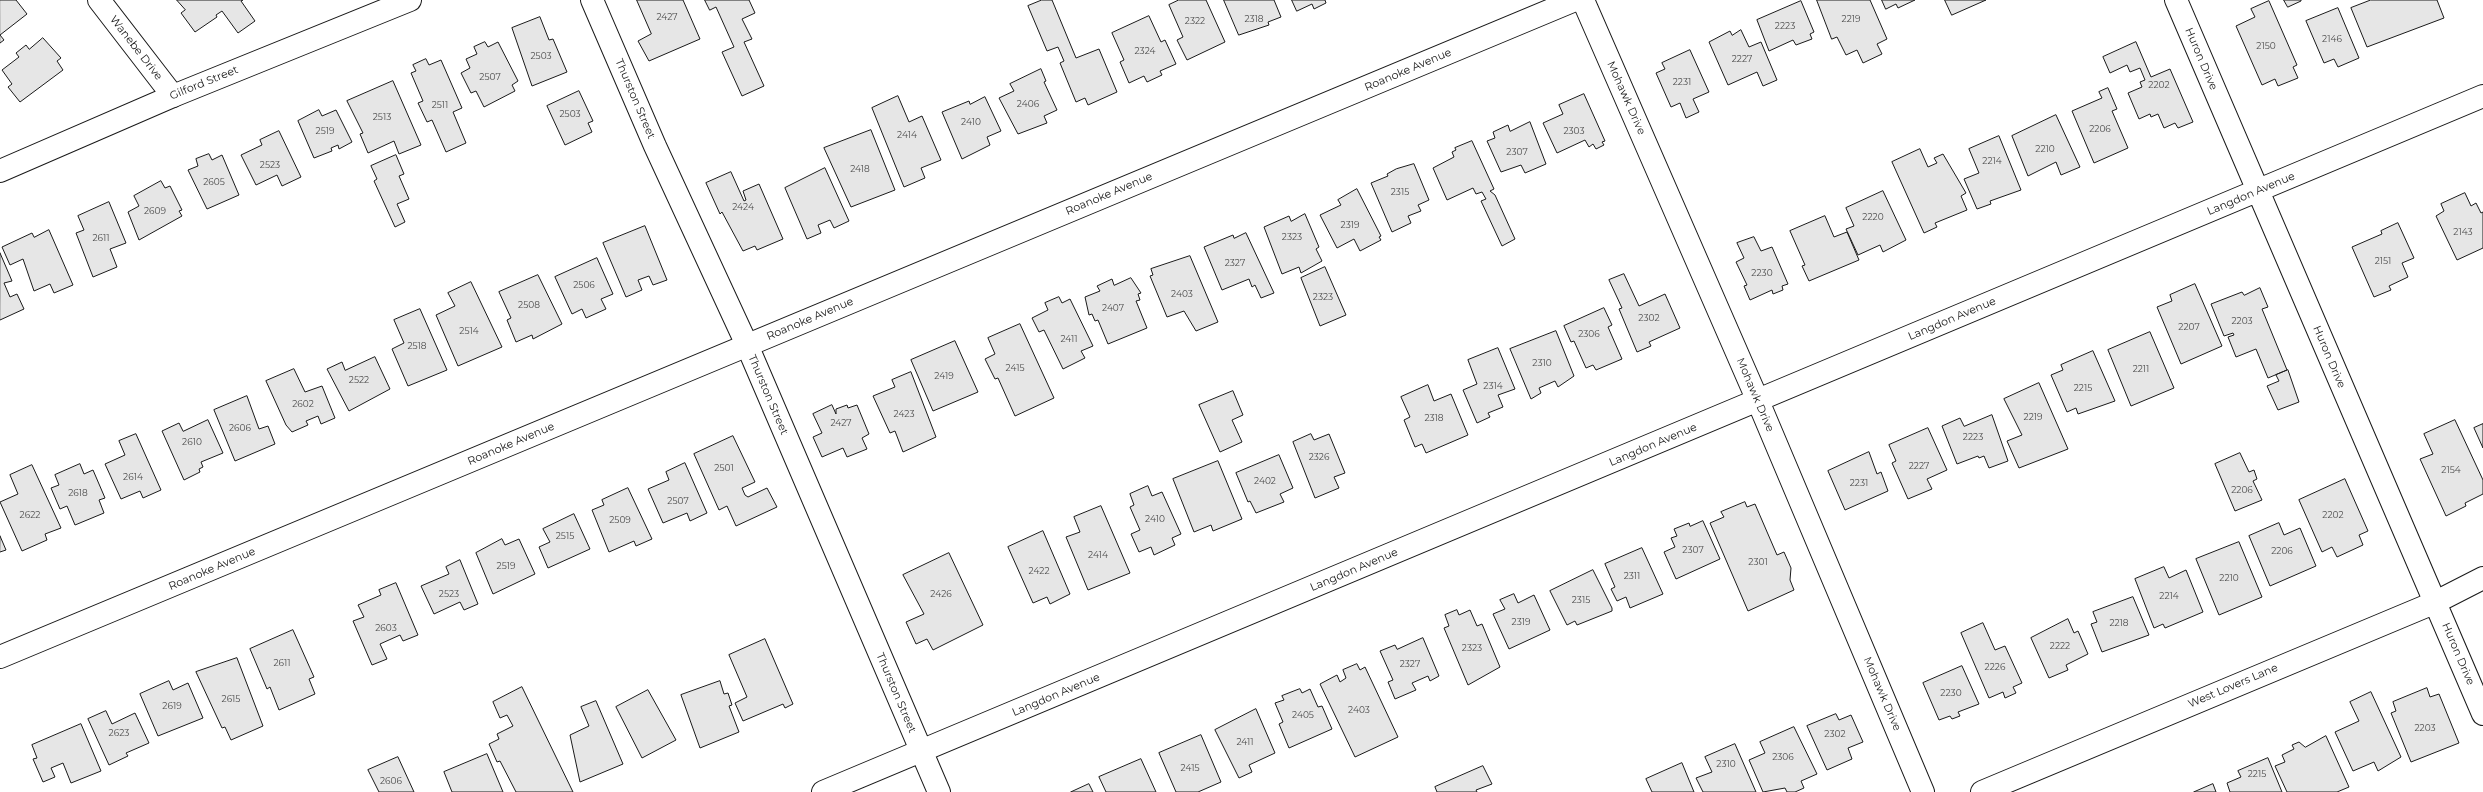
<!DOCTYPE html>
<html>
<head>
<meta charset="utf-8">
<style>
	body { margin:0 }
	canvas { display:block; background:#fff }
</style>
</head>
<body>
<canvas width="2483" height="792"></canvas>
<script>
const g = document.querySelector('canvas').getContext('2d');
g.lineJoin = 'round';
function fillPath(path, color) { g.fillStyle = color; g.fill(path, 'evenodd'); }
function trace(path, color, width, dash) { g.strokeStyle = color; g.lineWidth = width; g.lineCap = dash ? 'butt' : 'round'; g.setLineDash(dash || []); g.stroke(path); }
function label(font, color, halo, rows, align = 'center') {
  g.font = font + ' Montserrat,sans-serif'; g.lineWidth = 3; g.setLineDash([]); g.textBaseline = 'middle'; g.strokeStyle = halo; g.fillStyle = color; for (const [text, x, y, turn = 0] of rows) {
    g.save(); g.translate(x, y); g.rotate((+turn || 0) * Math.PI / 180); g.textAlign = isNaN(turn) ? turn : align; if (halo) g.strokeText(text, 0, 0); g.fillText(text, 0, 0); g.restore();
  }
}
const building = new Path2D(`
	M0 0H16L27 14 0 35 4 40 0 43Z
	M177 0H243L241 1 255 21 238 33 222 11 216 15 217 17 195 32 181 13 185 10Z
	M637 0H683L700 39 649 61 638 41 651 34Z
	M705 0H749L755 13 742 19 752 39 744 42 764 86 742 96 722 52 734 47 716 7 710 10Z
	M1042 0H1052L1076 58 1099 49 1117 92 1088 105 1085 98 1076 102 1060 63 1064 61 1058 47 1047 51 1028 6Z
	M1179 0H1206L1225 42 1187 60 1177 40 1183 37 1169 5Z
	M1224 0H1274L1281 17 1268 22 1269 25 1239 35Z
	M1292 0H1325L1326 3 1314 9 1312 4 1297 11Z
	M1817 0H1870L1887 39 1877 44 1882 54 1863 63 1857 50 1846 55 1837 37 1832 39Z
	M1882 0H1915L1898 8 1896 4 1886 9Z
	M1945 0H1986L1952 15Z
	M2284 0H2301V1L2288 7Z
	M2371 0H2437L2444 18 2367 47 2351 8Z
	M1801 1 1814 32 1810 34 1812 39 1796 45 1793 40 1769 51 1757 20Z
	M2269 1 2297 65 2293 67 2298 78 2278 86 2275 79 2262 85 2236 26 2255 17 2251 9Z
	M2338 8 2359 58 2338 67 2334 59 2324 63 2306 21Z
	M1149 16 1161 42 1165 40 1176 64 1160 71 1162 75 1147 82 1144 76 1129 83 1120 62 1124 60 1112 33Z
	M540 17 549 40 553 39 567 72 532 86 512 28Z
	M1741 30 1749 47 1761 42 1777 80 1763 86 1757 72 1728 85 1709 42 1730 31 1732 35Z
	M43 38 61 58 57 61 63 70 20 102 8 87 12 84 2 70 19 57 16 53 26 45 29 49Z
	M485 42 488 47 498 42 518 81 512 85 515 91 484 107 476 91 471 93 461 73 470 68 466 59 477 54 474 47Z
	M2136 42 2151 77 2170 69 2193 122 2178 128 2175 123 2164 128 2158 114 2151 117 2150 114 2139 119 2128 93 2142 87 2140 82 2145 80 2140 68 2130 72 2127 65 2110 73 2103 57Z
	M1690 50 1709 92 1693 99 1699 112 1686 118 1680 103 1671 107 1656 73 1665 69 1662 63Z
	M426 59 429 65 441 60 462 108 453 112 466 143 446 152 432 120 427 122 418 103 423 101 411 73 416 71 413 65Z
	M1041 69 1046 81 1044 82 1057 110 1044 116 1047 123 1018 134 999 98 1014 91 1010 84Z
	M393 81 421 145 399 154 394 141 368 153 360 134 363 133 347 101Z
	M2108 88 2117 109 2112 111 2128 148 2094 163 2072 111 2102 98 2099 92Z
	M579 91 593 121 588 123 592 132 565 145 547 106Z
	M1584 94 1605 141 1602 142 1604 145 1596 149 1593 144 1589 147 1585 140 1557 153 1543 123 1563 114 1559 105Z
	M898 96 909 122 922 116 941 160 921 168 925 178 904 187 872 108Z
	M985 97 1001 131 987 137 990 145 962 159 942 112 969 101 970 104Z
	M319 110 322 116 336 110 352 142 339 149 338 145 331 148 332 151 314 158 298 121Z
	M2056 115 2080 167 2061 175 2056 162 2028 176 2012 136Z
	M1530 122 1546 164 1525 173 1521 165 1501 172 1487 141 1495 138 1493 132 1508 125 1510 131Z
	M871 130 895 190 851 207 824 148Z
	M279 131 301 177 282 186 277 175 256 185 241 155 262 145 260 140Z
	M1999 136 2021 190 1990 201 1991 204 1977 209 1964 179 1979 173 1969 149Z
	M1472 141 1494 189 1490 191 1495 195 1515 239 1502 246 1481 201 1486 199 1482 192 1476 194 1473 188 1447 200 1433 168 1454 157 1452 152 1456 150 1455 148Z
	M1920 149 1928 167 1937 163 1934 158 1943 154 1966 193 1961 196 1967 210 1935 223 1937 227 1924 233 1892 162Z
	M209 154 212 160 222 155 239 195 207 209 188 170 198 166 196 159Z
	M396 155 404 174 399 176 409 199 397 204 405 222 395 227 374 181 377 179 371 166Z
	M1414 164 1429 200 1418 205 1421 211 1408 216 1411 223 1392 232 1371 183 1388 176 1387 174 1396 169Z
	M825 168 849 221 834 228 830 220 818 225 821 233 807 239 785 188Z
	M731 172 744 201 746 200 743 191 759 184 783 239 757 250 755 246 743 251 722 212 720 214 706 183Z
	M161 181 165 188 170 186 182 210 179 211 182 216 139 240 128 212 139 206 134 196Z
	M1357 189 1381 236 1379 237 1381 240 1360 251 1354 239 1337 248 1320 215 1341 205 1338 200Z
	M1883 191 1906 240 1883 252 1880 245 1858 255 1846 229 1854 226 1846 208Z
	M2465 193 2471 206 2476 203 2481 213 2483 212V248L2457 260 2436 216 2444 211 2441 204Z
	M109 202 126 243 110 249 117 267 93 277 76 233 84 230 78 216Z
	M1305 214 1319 247 1316 249 1322 261 1301 273 1299 267 1282 274 1264 227 1289 216 1291 221Z
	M1825 216 1834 237 1847 232 1859 260 1809 281 1802 266 1805 265 1790 231Z
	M2398 223 2414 258 2402 263 2408 277 2389 286 2391 290 2374 297 2352 247 2382 234 2381 231Z
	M645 226 667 280 653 285 649 276 638 280 642 290 626 297 603 243Z
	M49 230 73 285 54 293 50 284 34 291 23 259 10 265 2 247 32 233 34 237Z
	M1246 233 1274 293 1261 298 1255 285 1252 287 1249 279 1222 290 1204 247 1233 235 1234 238Z
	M1754 237 1761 251 1772 247 1788 284 1782 286 1783 290 1773 294 1772 290 1750 300 1744 286 1747 285 1736 262 1744 258 1737 243Z
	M0 253 12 281 4 283 10 297 17 294 24 309 0 320Z
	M1190 256 1218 322 1196 331 1184 311 1167 317 1150 276 1153 275 1151 269Z
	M597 258 613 294 601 299 606 309 586 318 582 309 572 314 555 277Z
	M1325 267 1346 315 1320 326 1301 278Z
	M1624 274 1639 306 1665 294 1680 328 1649 342 1651 346 1637 352 1619 309 1622 308 1609 280Z
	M538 275 562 324 533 339 532 335 516 342 507 320 511 318 499 292Z
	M1131 278 1141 293 1138 294 1140 300 1136 301 1147 328 1108 344 1098 320 1095 321 1092 314 1089 315 1085 297 1100 291 1097 286 1112 279 1114 285Z
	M471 282 502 347 458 366 436 315 455 306 448 293Z
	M2195 284 2222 346 2181 364 2157 307 2172 301 2170 295Z
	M2260 288 2268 307 2262 309 2287 370 2268 378 2256 349 2236 357 2228 337 2234 335 2233 333 2224 336 2211 304 2242 292 2244 295Z
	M1059 297 1062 303 1070 299 1093 346 1081 351 1085 358 1063 369 1044 330 1039 332 1032 318 1048 310 1045 303Z
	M1604 308 1612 325 1608 327 1622 359 1596 370 1593 365 1586 368 1574 341 1571 342 1564 326Z
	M420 309 447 370 408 386 392 349 404 343 394 320Z
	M1020 324 1054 398 1015 416 998 378 995 379 985 359 995 354 988 338Z
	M1556 331 1574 376 1558 387 1555 381 1539 388 1541 393 1531 399 1510 349Z
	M2150 332 2174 388 2131 406 2108 350Z
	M955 341 978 392 933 411 911 360Z
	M1498 348 1515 389 1498 395 1503 407 1488 413 1490 417 1477 423 1463 390 1477 384 1468 360Z
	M2093 351 2115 401 2078 414 2076 408 2067 412 2051 375 2063 370 2061 365Z
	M375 357 390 389 349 411 327 369 342 362 345 370Z
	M294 369 305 392 322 386 335 418 321 424 318 416 306 421 308 425 292 432 286 425 266 381Z
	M2288 370 2299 402 2278 410 2267 386 2279 381 2276 375Z
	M911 372 936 437 903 452 895 431 890 433 873 396 895 387 892 380Z
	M2039 383 2068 449 2019 468 2007 441 2022 435 2004 399Z
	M1428 385 1434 401 1451 394 1468 435 1426 453 1422 444 1415 447 1404 420 1410 417 1401 397Z
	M1233 391 1243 415 1232 420 1242 442 1220 452 1199 405Z
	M247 396 259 429 268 426 275 444 235 461 214 410Z
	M832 405 836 414V409L847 405 848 408 857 405 869 434 862 438 867 449 847 457 843 448 822 457 813 437 822 433 813 414Z
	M1992 415 2008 461 1989 468 1984 456 1979 458 1978 456 1957 464 1942 426 1960 418 1964 426Z
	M208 420 223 453 201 462 203 467 199 469 200 472 184 480 162 431 179 423 183 431Z
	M2455 420 2483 480V494L2465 503 2466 506 2446 516 2420 459 2433 454 2424 434Z
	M2483 424V448L2474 428Z
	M1928 428 1947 470 1927 479 1932 489 1908 499 1892 463 1896 461 1889 445Z
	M136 434 161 490 143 498 140 491 121 499 105 464 125 455 119 441Z
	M1311 434 1314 440 1329 434 1345 473 1334 477 1339 488 1315 498 1293 442Z
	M733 436 755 482 742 488 745 495 748 497 767 488 777 507 736 526 727 506 719 510 694 454Z
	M1869 452 1877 474 1881 472 1888 491 1845 510 1828 471Z
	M2240 453 2249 472 2254 470 2257 479 2253 481 2262 500 2235 511 2215 464Z
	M1279 455 1293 488 1280 494 1284 502 1256 513 1250 501 1248 502 1236 473Z
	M1218 461 1242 519 1213 531 1211 525 1194 532 1173 479Z
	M685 463 707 513 690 521 687 513 663 523 648 489 669 480 666 472Z
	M80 464 84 474 93 470 105 498 99 500 104 513 75 525 67 506 60 509 51 488 59 485 55 475Z
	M32 465 61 528 45 534 47 540 22 551 0 502 18 494 10 475Z
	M2345 479 2368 531 2359 535 2363 545 2337 557 2332 547 2322 552 2299 500Z
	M1148 486 1152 496 1162 492 1181 534 1172 538 1175 545 1154 555 1151 547 1139 552 1131 534 1140 530 1130 507 1134 505 1130 494Z
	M628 488 652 539 636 546 634 541 609 552 592 510 604 505 602 500Z
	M1745 502 1747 507 1755 504 1777 555 1784 552 1791 568 1790 580 1794 590 1748 611 1710 523 1724 517 1721 512Z
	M1101 506 1130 573 1088 590 1066 537 1080 532 1074 517Z
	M574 514 590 549 548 568 539 547 550 542 543 529Z
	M1703 521 1720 559 1676 579 1664 552 1675 547 1671 538 1677 536 1674 529 1689 523 1690 526Z
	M2279 523 2284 535 2300 528 2316 566 2270 586 2249 536Z
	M1043 531 1070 594 1050 604 1047 597 1033 603 1008 547Z
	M0 536 6 550 0 552Z
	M502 539 505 545 519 539 535 574 493 594 476 553Z
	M2239 542 2262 597 2219 615 2196 559Z
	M1642 548 1663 594 1630 608 1626 597 1617 601 1611 589 1615 587 1605 564Z
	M949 553 983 625 933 650 927 639 916 644 906 622 924 614 903 575Z
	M460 560 478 604 464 610 460 602 434 614 421 586 449 574 446 567Z
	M2164 567 2169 578 2186 570 2203 612 2165 628 2163 624 2154 628 2135 579Z
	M1593 570 1612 608V611L1577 625 1575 621 1567 625 1550 591Z
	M396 583 418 635 403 641 400 635 380 644 387 659 372 665 353 621 364 617 358 605 381 595 379 590Z
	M1514 594 1518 603 1534 595 1550 630 1509 649 1493 614 1505 609 1500 600Z
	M2133 597 2149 635 2102 652 2091 624 2097 622 2093 612Z
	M1457 610 1459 615 1470 610 1477 626 1482 624 1500 667 1468 685 1444 628 1449 626 1445 615Z
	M2068 619 2074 633 2078 631 2088 654 2066 665 2068 670 2049 678 2031 638Z
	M1983 623 1995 650 2005 646 2022 683 2013 687 2016 693 2005 698 2003 692 1989 698 1961 633Z
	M293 630 314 677 309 679 315 694 279 710 270 687 267 689 250 649Z
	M1423 638 1439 676 1430 681 1428 676 1412 683 1416 690 1395 699 1388 682 1393 680 1380 651 1395 645 1397 649Z
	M765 639 793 704 785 708 783 704 743 721 735 703 747 697 729 655Z
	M237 658 263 726 231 740 225 727 222 728 196 672Z
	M1357 664 1360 670 1365 667 1398 737 1355 757 1320 684 1337 675 1340 682 1346 678 1343 670Z
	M1962 666 1979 704 1958 712 1960 716 1952 719 1950 716 1939 720 1923 683Z
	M169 681 173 690 188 683 203 718 158 736 140 694Z
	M720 681 724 694 728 693 732 705 729 706 739 732 700 748 681 695Z
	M522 687 573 792H516L500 761 497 762 489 744 499 739 497 734 513 726 507 715 500 718 493 702Z
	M2427 688 2430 697 2439 694 2459 743 2411 762 2391 713 2396 711 2393 702Z
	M1300 689 1302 693 1310 689 1318 707 1322 706 1332 729 1289 748 1279 724 1283 722 1275 703 1284 700 1282 696Z
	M648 690 676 740 642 758 616 707Z
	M2371 692 2401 757 2378 771 2374 762 2353 771 2335 732 2359 721 2350 702Z
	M596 701 623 764 580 782 570 735 589 726 581 707Z
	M1256 709 1275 753 1249 765 1252 772 1239 778 1215 730Z
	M106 711 112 724 135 713 149 743 126 753 128 756 109 765 88 719Z
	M1836 714 1839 720 1851 715 1863 742 1848 748 1852 759 1827 770 1807 726Z
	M81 724 101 771 71 783 63 763 51 768 55 777 43 782 33 759 37 758 32 745Z
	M1794 727 1817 774 1801 781 1804 788 1795 792H1787L1785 788 1763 792 1749 760 1765 753 1760 742Z
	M1201 735 1221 782 1198 792H1176L1159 753Z
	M2326 736 2349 787 2337 792H2287L2275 766 2285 762 2282 755 2294 749 2292 745 2299 742 2305 747Z
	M1735 744 1756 792H1703L1696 778 1712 772 1705 757Z
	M487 754 503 792H452L444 772Z
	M398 757 414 792H379L368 770Z
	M2268 758 2282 792H2230L2227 783 2241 777 2238 771Z
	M1141 759 1156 792H1106L1099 777Z
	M1682 763 1694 792H1652L1646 779Z
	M1483 766 1492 784 1476 790 1477 792H1437L1435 787Z
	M1089 784 1093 792H1071Z
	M2213 784 2216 792H2194Z`);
const minor = new Path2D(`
	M99 0 173 96
	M1583 0 1758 401 1923 792
	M2176 0 2483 714
	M0 657 1575 0
	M823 792 2483 96
	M1982 792 2436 602 2483 578`);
const tertiary = new Path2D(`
	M592 0 655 146 747 345 939 792
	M0 171 173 96 410 0`);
const numberNames = [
	["2427",667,17],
	["2318",1254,19],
	["2219",1851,19],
	["2322",1195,21],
	["2223",1785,26],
	["2146",2332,39],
	["2150",2266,46],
	["2324",1145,51],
	["2503",541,56],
	["2227",1742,59],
	["2507",490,77],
	["2231",1682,82],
	["2202",2159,85],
	["2406",1028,104],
	["2511",440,105],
	["2503",570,114],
	["2513",382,117],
	["2410",971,122],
	["2206",2100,129],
	["2519",325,131],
	["2303",1574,131],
	["2414",907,135],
	["2210",2045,149],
	["2307",1517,152],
	["2214",1992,161],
	["2523",270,165],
	["2418",860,169],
	["2605",214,182],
	["2315",1400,192],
	["2424",743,207],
	["2609",155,211],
	["2220",1873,217],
	["2319",1350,225],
	["2143",2463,232],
	["2323",1292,237],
	["2611",101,238],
	["2151",2383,261],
	["2327",1235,263],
	["2230",1762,273],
	["2506",584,285],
	["2403",1182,294],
	["2323",1323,297],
	["2508",529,305],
	["2407",1113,308],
	["2302",1649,318],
	["2203",2242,321],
	["2207",2189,327],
	["2514",469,331],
	["2306",1589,334],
	["2411",1069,339],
	["2518",417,346],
	["2310",1542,363],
	["2415",1015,368],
	["2211",2141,369],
	["2419",944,376],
	["2522",359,380],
	["2314",1493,386],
	["2215",2083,388],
	["2602",303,404],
	["2423",904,414],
	["2219",2033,417],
	["2318",1434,418],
	["2427",841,423],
	["2606",240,428],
	["2223",1973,437],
	["2610",192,442],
	["2326",1319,457],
	["2227",1919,466],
	["2501",724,468],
	["2154",2451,470],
	["2614",133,477],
	["2402",1265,481],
	["2231",1859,483],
	["2206",2242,490],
	["2618",78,493],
	["2507",678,501],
	["2622",30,515],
	["2202",2333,515],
	["2410",1155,519],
	["2509",620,520],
	["2515",565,536],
	["2307",1693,550],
	["2206",2282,551],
	["2414",1098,555],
	["2301",1758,562],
	["2519",506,566],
	["2422",1039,571],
	["2311",1632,576],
	["2210",2229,578],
	["2523",449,594],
	["2426",941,594],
	["2214",2169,596],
	["2315",1581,600],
	["2319",1521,622],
	["2218",2119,623],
	["2603",386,628],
	["2222",2060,646],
	["2323",1472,648],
	["2611",282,663],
	["2327",1410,664],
	["2226",1995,667],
	["2230",1951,693],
	["2615",231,699],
	["2619",172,706],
	["2403",1359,710],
	["2405",1303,715],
	["2203",2425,728],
	["2623",119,733],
	["2302",1835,734],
	["2411",1245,742],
	["2306",1783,757],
	["2310",1726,764],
	["2415",1190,768],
	["2215",2257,774],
	["2606",391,781]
];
const streetNames = [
	["Wanebe Drive",136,48,52],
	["Huron Drive",2201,59,67],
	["Roanoke Avenue",1408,70,-23],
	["Gilford Street",204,83,-22],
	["Mohawk Drive",1626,98,66],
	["Thurston Street",635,99,67],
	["Roanoke Avenue",1109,194,-23],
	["Langdon Avenue",2251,194,-23],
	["Roanoke Avenue",810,319,-23],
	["Langdon Avenue",1952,319,-23],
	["Huron Drive",2329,357,67],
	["Thurston Street",768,395,67],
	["Mohawk Drive",1755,395,67],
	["Roanoke Avenue",511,444,-23],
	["Langdon Avenue",1653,445,-23],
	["Roanoke Avenue",212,569,-23],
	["Langdon Avenue",1354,570,-23],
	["Huron Drive",2458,654,67],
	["West Lovers Lane",2233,686,-23],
	["Thurston Street",896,693,67],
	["Mohawk Drive",1882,694,67],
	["Langdon Avenue",1056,695,-23]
];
fillPath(building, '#e6e6e6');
trace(building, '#1a1a1a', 1);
trace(minor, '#1a1a1a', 24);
trace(tertiary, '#1a1a1a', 24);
trace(minor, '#fff', 22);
trace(tertiary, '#fff', 22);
label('9px', '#4d4d4d', null, numberNames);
label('11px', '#1a1a1a', '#fff', streetNames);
</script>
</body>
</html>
